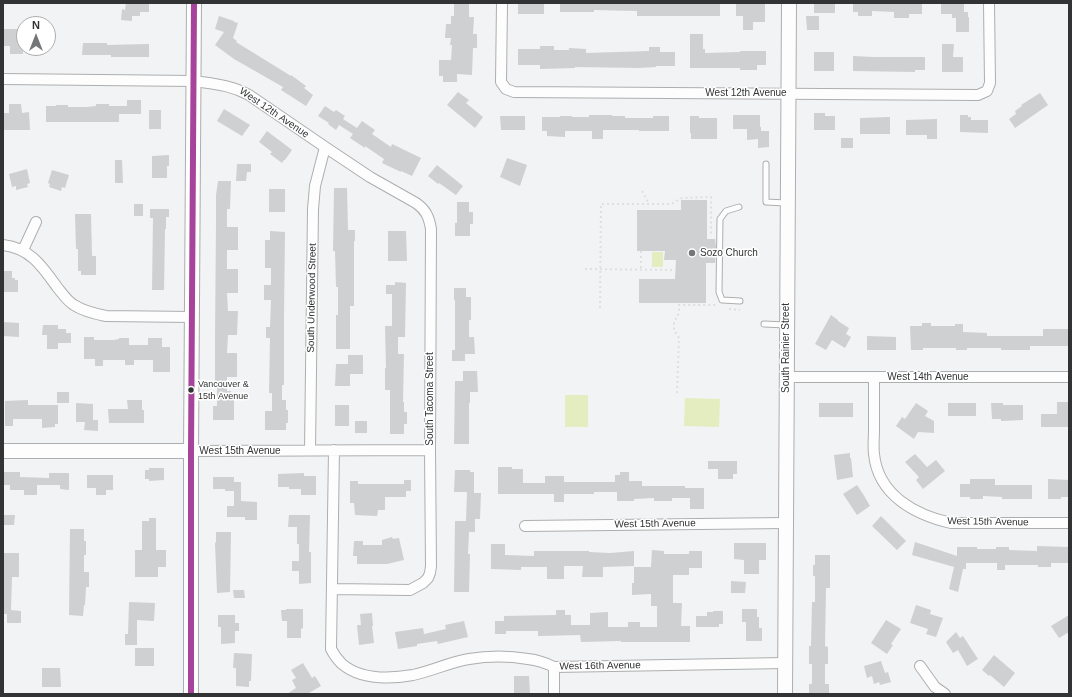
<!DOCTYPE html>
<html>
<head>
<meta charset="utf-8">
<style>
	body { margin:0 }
	#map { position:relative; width:1072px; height:697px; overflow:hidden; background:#f2f3f4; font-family:Helvetica,sans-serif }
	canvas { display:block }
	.frame { position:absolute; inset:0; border:4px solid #323334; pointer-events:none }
	.north { position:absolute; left:16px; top:16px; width:40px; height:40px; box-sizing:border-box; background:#fff; border:1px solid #adadae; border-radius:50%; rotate:0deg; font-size:11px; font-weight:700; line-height:16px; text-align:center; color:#323334 }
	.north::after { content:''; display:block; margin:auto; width:14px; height:18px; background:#757677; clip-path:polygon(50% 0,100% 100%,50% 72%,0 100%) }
</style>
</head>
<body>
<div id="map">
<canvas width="1072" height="697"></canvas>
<div class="frame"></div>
<div class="north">N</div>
</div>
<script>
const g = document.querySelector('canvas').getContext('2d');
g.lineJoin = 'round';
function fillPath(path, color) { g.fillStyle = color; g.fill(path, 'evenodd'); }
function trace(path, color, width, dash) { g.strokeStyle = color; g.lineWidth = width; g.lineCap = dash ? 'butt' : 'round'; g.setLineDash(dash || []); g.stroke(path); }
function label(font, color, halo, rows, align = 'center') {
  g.font = font + ' Helvetica,sans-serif'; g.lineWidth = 3; g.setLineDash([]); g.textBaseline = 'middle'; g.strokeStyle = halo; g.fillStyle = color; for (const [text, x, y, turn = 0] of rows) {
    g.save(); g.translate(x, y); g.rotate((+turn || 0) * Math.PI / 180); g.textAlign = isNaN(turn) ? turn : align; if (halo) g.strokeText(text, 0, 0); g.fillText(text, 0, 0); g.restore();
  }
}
const green = new Path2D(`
	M652 252H663V267H652Z
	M565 395H588V427H565Z
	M685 398 720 399 719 427 684 426Z`);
const building = new Path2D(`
	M126 3H149V12H140V16H132V21L121 20 122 9 125 10Z
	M454 3H469V17H474L473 34H477V48H473L472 75 457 74V82H443V76H439V60H451L452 45H450L451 38H445L446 24H451V16H454Z
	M518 3H544V14H518Z
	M560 3H720V16H637V11L594 10V12H560Z
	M736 3H765V22H753V30H743V16H736Z
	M814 3H835V13H814Z
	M853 3H922V14H909V18H894V12L872 11V16H858V12H853Z
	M941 3H964V12H968V17H969V32H956V18H952V14H941Z
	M219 16 234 21V22L238 23 233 38 237 41 236 42 291 76V75L306 86 304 88 313 95 306 106 281 90 283 87 234 59 215 45 224 32 215 29Z
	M806 16H819V30H807Z
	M3 29H24L23 54H10V46H3Z
	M690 34H703V49H705V53L740 52V51H766V65H757V70H740V68H690Z
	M83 43H107V45L149 44V57H111V55H82Z
	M942 44H954L953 57H963V72H942Z
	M540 46H554V50H569V48L586 49V53L649 51V47H660V52H675V66H656V67L639 68 575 67V68L540 69V65H518V49H540Z
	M814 52H834V71H814Z
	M853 56 873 57H925V70H915V72L853 71Z
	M458 92 469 100 466 103 483 117 475 128 447 105Z
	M1040 93 1048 105 1015 128 1009 119 1016 114 1015 111 1022 106 1021 105Z
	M127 100H141V114H119V122H46V106H56V105H68V107H86L96 106V104H109V106H127Z
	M9 104H21L22 113 29 112 30 130H4L3 113H9Z
	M325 106 334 112 336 110 345 116 343 119 357 128 362 121 375 130 372 134 391 147 392 144 421 158 412 176 401 171V172L382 163 384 159 365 146V148L350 138 353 134 339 125 336 130 328 124 329 123 318 116Z
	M224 109 250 125 242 136 217 121Z
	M149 110H161V129H149Z
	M814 113H825V116H835V130H814Z
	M589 115H612V116H625V118H653V116H669V131H639V130H603V139H592V131H565V137L547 136V131H542V117H560V116H572V117H589Z
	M733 115H760V127H761V131H769V147L758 148V139L747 140V129H733Z
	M960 115H968V117H971V120H988V133L960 132Z
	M500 116H525V130H501Z
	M690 116H699V118H717V139H691V133H690Z
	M890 117V134H860V118Z
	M937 119V139H927V135H906V120Z
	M267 131 292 150 285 160H284L282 163 270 154 272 152 259 142Z
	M841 138H853V148H841Z
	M169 155V166H167V178H152V156Z
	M507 158 527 165 520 186 500 177Z
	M115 160H122L123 183H115Z
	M237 164H251V172H247L246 181H236Z
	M437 165 463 186 456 195 439 183 438 184 428 176Z
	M27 169 30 183 27 184 28 187 16 190V186L12 187 9 174Z
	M52 170 69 175 65 188 62 187 61 191 49 187 50 184 48 183Z
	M218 181H231L230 209H227V227H238V250H227V269H238V293H227L228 311H238L237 335H228L227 353H237V377H227V391H231V399H234V420H213V406H217V381H215V340L216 222V195Z
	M334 188H347L348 230H355V241H354V306H350V349H336V315H338V287H336L335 251H333Z
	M269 189H285V212H269Z
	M681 200H707V239H715L716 247 715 263H706V303H639V279H675L676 260H664L665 251H637V210H681Z
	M457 202H469V212H473V224H470V236H455V223H457Z
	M134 204H143V216H134Z
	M150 209H169V217H166V229H165L164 290H152L153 218H150Z
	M75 214H91L92 256H96V275H81V271H78V249H76Z
	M270 231 285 232 284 316V385H282V400H286V410H288V423H286V430H265V411H272V393H269L270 338H266V327H270L271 300H264V285H271V268H265V240H270Z
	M388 231H406L407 261H388Z
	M3 271H12V278H15V280H18V292H3Z
	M395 282 406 283 405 337H398V354H404L403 402H404V412H407V424H404V434H390V390H385V368H386L385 326H392V294H386V285H395Z
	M454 288H466V297H471V320H469V337H474L475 354H465V361H452V350H455V300H454Z
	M831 315 838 320V321L849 328 846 334 851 337 845 348 832 340 826 350 815 344Z
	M3 322 19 323V337L3 336Z
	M922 323H931V326H955V324H963V332L987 333V336H1043V329H1069V346H1030V350H1001V348H967V350H956V348H923V350H911L910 326H922Z
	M43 325H58V329H66V333H71V343H58V349H47V335H42Z
	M867 336 896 337V350H867Z
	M84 337H94V340H113L119 339V338H129V345H148V338H162V347H170V372H153V360H134V365H125V360H103V366H95V359H84Z
	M348 355H363V374H350V386H335L336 364H348Z
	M463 371H477L478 392H470V403H469V444H454L455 381H463Z
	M57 392H69V403H57Z
	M28 400V405H58V424H55V427L42 428V419H13V426H5V401Z
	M127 400H142V410H144V423H109L108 409H128Z
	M1057 402H1069V427H1041V414H1057Z
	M76 403 93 404V420H98V431L84 430 85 422H76Z
	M819 403H853V417H819Z
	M916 403 928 411 925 416 934 421V433L918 432 914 439 896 426 902 417 905 419Z
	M948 403H976V416H948Z
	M991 403H1003V405H1023V420L1001 421V419H992Z
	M335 405H349V426H335Z
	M355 421H367V433H355Z
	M850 453V458H851L853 477 837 480 834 455Z
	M915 454 927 467 936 460 945 471 923 489 916 480 919 477 905 462Z
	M708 461H737V474H733V479H718V469H708Z
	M498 467H512V469H523V483H545V476H564V482H615V475H620V472H629V481H642V486H685V488H704V509H690V498H672V501H654V498L634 499V501H617V492H594V494H564V502H554V494H498Z
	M149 468H164V480L149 481V479H145V470H149Z
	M455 470H470V472H474V493H481L480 519H475V532H469L468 554H470L469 592H454L455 521H466L467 492H454Z
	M3 472H20V477L49 478V473H69V490L60 489V485H37V495H24V490H10V485H3Z
	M304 473V476H316V495H301V489H289V487H278V474Z
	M87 475H113V490H106V495H96V488H87Z
	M213 477H234V482H241V501L257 502V520H245V517H227V506H234V491H225V489H213Z
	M970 479H995V485H1032V499H1002V497L983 496V499H970V497H960V484H970Z
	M1048 479 1069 480V497H1061V499H1048Z
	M404 480H411V491H406V497H385V510H378L377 516 355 515 354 503H350V481H358V484H404Z
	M857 485 863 494 870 506 857 515 843 494Z
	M3 515H15L14 525H3Z
	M289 515H310L309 552H311V583L299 584V571H292V561H299V544H297V527H288Z
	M881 516 906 541 897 550 872 526Z
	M149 518H156V550H166V567H158V577H135V550H142V521H149Z
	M70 529H84V541H86V555H84V572H89V587H86L85 605H84L83 616 69 615Z
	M216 532H231L230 592 217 593 215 543 216 542Z
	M392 537 393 539 399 538 404 560 387 564H357V556H353L354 541H363V545H382V540Z
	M915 542 957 556V547H977V549H996V547H1009V550L1037 551V546L1069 547V563H1051V567H1038V565H1005V570H997V563H966V569H963L958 592 949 589 954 567 912 555Z
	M734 543H766V560H759V574H744V560L734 559Z
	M491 544H505V555L534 556V551H589V552L610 553 634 551V566L603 567V577H582L583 566H564V579H547V567H521V570L491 569Z
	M652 550 664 551V554H689V551H702V568H689V575H673V603H682L681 626H690V642H621V641L581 642 580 635 538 636V631H506V634H495V621H504V616L556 615V610H565V615H571V625H590V613L608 612V627H628V622H640V627H657V606H651V594L632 595V583H634V567H651Z
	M3 553H19V577H12L11 610 21 611V623H7V614H3Z
	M815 555H830V588H826L825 646 828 647V664H825V684H829V694H809V684H812V664H809V646H811L812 602H815V576H813V565H815Z
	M731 581 746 582 745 593H731Z
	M233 590H244L245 598H234Z
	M129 602 155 603 154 621 137 620V645H125V634H128Z
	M916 605 931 610 930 614 943 618 936 637 926 634 928 629 910 623Z
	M286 609H303V628L301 629V638H287V621H282L281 610H286Z
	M742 609H757V617H759V628H762V641H746V622H742Z
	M713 611H723V624H719V627H696V616H707V612H713Z
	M372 613 373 626H372L374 643 359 645 357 625H361L360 614Z
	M218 615H235V623H239V631H235V643L221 644V627H218Z
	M1069 615V632L1059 638 1051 626Z
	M886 620 901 629 891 644 893 645 887 654 871 643Z
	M464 621 468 637 438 644 437 641 417 644V646L398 649 395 632 423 628 424 634 446 629 445 625Z
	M956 632 960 638 963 636 978 659 967 666 958 650 953 653 946 642Z
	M135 648H154V666H135Z
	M234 653 252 654 251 681H249V687L236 686V668H233Z
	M994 655 1015 673 1004 687 990 675 989 676 982 670Z
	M881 661 885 673 888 672 891 682 880 685 879 682 874 684 872 676 867 678 864 666Z
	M303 663 312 678 315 676 321 686 307 694H287L296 688 292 680 296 678 291 670Z
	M42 668H60L61 687H42Z
	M514 676H529L530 694H514Z`);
const path = new Path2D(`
	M642 191 649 204
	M641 251V269
	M726 251H739
	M585 269 675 270
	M600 308 601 204H671L682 198 711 197V235
	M729 309 740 310
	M677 393 679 338 674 330V322L679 313V305H717`);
const lane = new Path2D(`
	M766 164V202L786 203
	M739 207 726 211 720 219 719 292 722 300 740 301
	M764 324 786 325`);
const street = new Path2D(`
	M502 3 501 82 506 89 514 92 978 95 987 91 990 83 989 3
	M3 79 194 81C214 84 231 85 249 95L325 147 370 177 416 203C426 210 429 217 431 229L430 450 431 566 430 573 428 578 423 583 410 590 332 589
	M3 245C30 248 42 266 57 287 62 293 67 301 74 305 83 311 96 314 106 316L192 317
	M23 250 36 222
	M786 377H1069
	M874 377C874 395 874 412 874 430 874 438 873 446 874 454 878 495 915 515 951 523H1069
	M310 450 313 209 315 186 325 147
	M334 450 331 649C334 655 338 660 342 664 361 680 390 679 413 675 432 671 450 662 469 659 487 656 510 656 528 659 537 660 546 663 554 667L785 663
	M191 451 430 450
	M525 526 786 523
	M920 666 935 687 945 694
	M554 667V694`);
const secondary = new Path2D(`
	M3 451H191
	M191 694V451L194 3
	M785 694 789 3`);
const bus1 = new Path2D(`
	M191 694V451L194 3`);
const markers = [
	[692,253,4,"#757677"],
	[191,390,3.5,"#323334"]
];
const busNames = [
	["Vancouver &",198,385],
	["15th Avenue",198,397]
];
const streetNames = [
	["West 12th Avenue",746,93],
	["West 12th Avenue",274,113,34],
	["South Underwood Street",312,298,-89],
	["South Rainier Street",786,348,-90],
	["West 14th Avenue",928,377],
	["South Tacoma Street",430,399,-90],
	["West 15th Avenue",240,451],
	["West 15th Avenue",988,522,1],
	["West 15th Avenue",655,524,-1],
	["West 16th Avenue",600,666,-1]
];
const poiNames = [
	["Sozo Church",700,253]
];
fillPath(green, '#e4edbf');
fillPath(building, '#cfd0d1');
trace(lane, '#adaeaf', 7);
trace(street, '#adaeaf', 12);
trace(secondary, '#adaeaf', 16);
trace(path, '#dedfe0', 2, [2, 3]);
trace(lane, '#fdfdfd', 5);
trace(street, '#fdfdfd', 10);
trace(secondary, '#fdfdfd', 14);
trace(bus1, '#a5449a', 6);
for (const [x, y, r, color] of markers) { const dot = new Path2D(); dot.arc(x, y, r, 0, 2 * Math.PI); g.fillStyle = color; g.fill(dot); trace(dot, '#fff', 1.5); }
label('9px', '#323334', '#fff', busNames, 'left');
label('10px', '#323334', '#fff', streetNames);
label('10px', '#323334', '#fff', poiNames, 'left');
</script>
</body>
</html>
